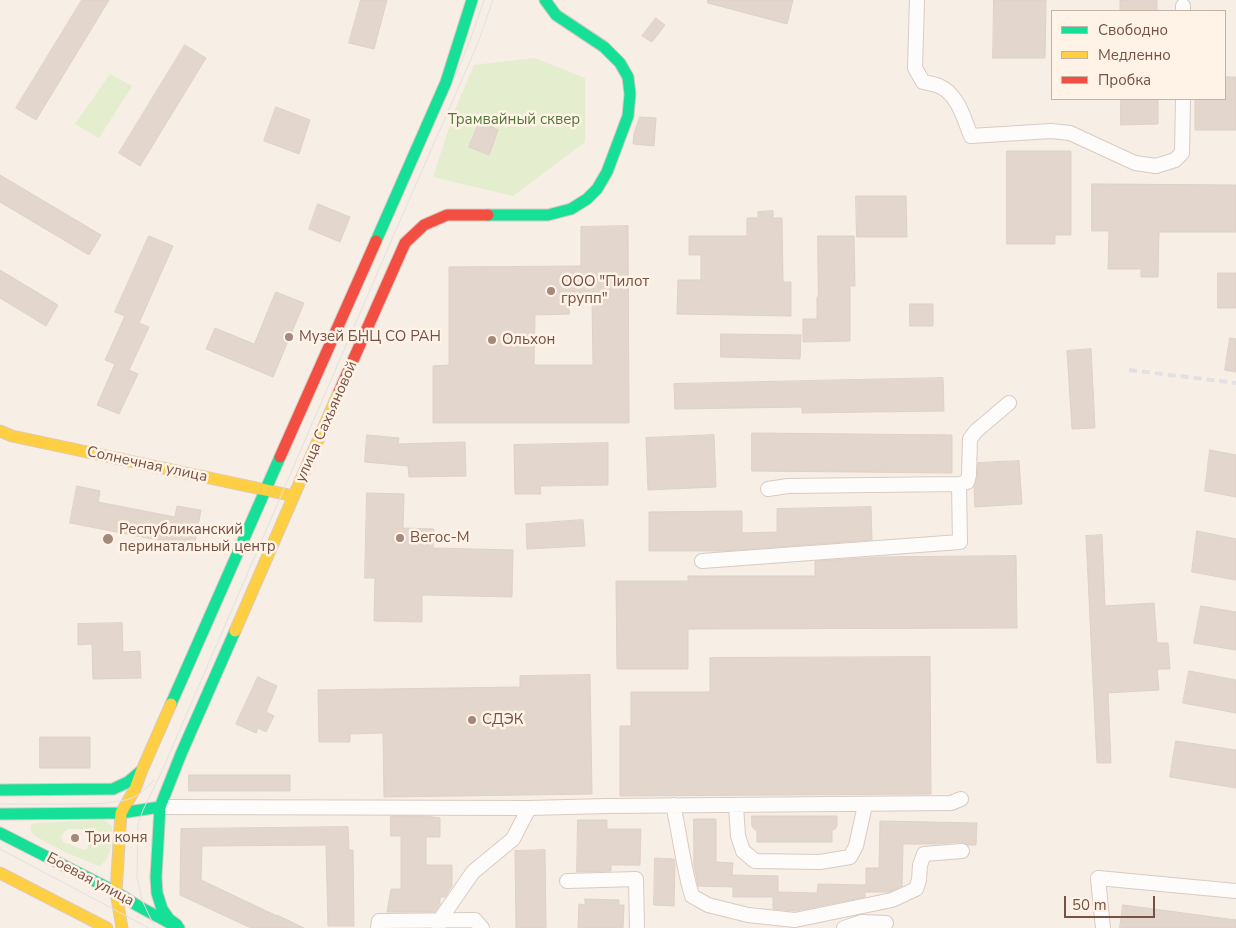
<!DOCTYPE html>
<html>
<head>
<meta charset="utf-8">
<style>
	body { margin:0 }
	#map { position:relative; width:1236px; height:928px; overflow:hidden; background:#f7eee5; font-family:"Nunito Sans",sans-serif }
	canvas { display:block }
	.legend { position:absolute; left:1051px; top:10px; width:175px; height:90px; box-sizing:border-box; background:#fff3e7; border:1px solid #c8b2a6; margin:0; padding:6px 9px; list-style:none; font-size:15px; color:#765144 }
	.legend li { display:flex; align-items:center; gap:10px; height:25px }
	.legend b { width:25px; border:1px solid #c8b2a6 }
	.scale { position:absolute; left:1064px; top:896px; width:91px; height:22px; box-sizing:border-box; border:2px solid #765144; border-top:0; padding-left:6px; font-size:15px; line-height:18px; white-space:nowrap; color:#765144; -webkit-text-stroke:4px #fff3e7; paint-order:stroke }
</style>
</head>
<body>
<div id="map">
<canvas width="1236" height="928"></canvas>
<ul class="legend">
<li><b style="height:6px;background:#16e098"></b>Свободно</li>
<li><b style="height:6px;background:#ffcf43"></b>Медленно</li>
<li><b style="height:6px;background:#f24e42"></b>Пробка</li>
</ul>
<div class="scale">50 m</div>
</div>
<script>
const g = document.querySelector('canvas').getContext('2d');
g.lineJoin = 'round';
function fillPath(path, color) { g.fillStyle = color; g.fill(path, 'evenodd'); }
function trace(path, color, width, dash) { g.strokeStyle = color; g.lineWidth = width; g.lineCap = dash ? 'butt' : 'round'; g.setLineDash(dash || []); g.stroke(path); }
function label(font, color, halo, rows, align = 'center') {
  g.font = font + ' "Nunito Sans",sans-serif'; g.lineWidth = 5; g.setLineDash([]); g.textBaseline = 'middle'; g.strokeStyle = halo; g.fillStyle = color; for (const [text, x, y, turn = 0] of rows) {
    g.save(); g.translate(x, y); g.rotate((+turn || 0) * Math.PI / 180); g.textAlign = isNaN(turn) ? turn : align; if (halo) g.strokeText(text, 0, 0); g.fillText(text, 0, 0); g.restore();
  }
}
const green = new Path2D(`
	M535 58 585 78V142L513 196 433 177 454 112 474 65Z
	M110 74 132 86 99 138 75 124Z
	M104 820 112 826C113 837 111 861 99 866L65 852 35 836C31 833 30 830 31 825L34 823ZM68 829C75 829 85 828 90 833L88 848 84 850 63 842 61 837 64 832Z`);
const building = new Path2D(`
	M82 0H109L36 120 16 108Z
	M361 0H387L374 49 349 43Z
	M708 0H793L787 24 708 3Z
	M994 0H1046L1045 58H993Z
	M1157 0V11H1120V1Z
	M656 18 665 25 652 42 642 36Z
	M185 45 206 58 140 166 119 153Z
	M1225 77H1236V130H1195V99H1225Z
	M1121 99H1158V124L1121 125Z
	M276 107 310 120 299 154 264 141Z
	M640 117 656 118 654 146 633 144 634 134Z
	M480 121 498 130 489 155 469 147Z
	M1007 151H1071V235H1055V244H1007Z
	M0 175 101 235 89 255 0 202Z
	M1092 184 1236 185V232H1159L1158 277H1141V269H1108L1109 231H1092Z
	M856 196H906L907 237H857Z
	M318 204 350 217 340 242 309 229Z
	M773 211V218H782L783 282H791V316L677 314 678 280H701V255H689V236H747V218H758V212Z
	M628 226 629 423H433V366L449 365V267L581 266V227ZM569 297H592L593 365H534L535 315 569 314Z
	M149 236 173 246 139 323 149 327 129 370 138 374 119 414 97 405 115 364 105 360 125 316 115 312Z
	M818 236H854L855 286H850V341L803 342V319H817V297H818Z
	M0 270 58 305 46 326 0 298Z
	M1218 273H1236V308H1218Z
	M276 292 304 303 273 377 206 349 215 328 254 344Z
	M910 304H933V326H910Z
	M721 334 801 335 800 359 721 357Z
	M1230 338 1236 339V372L1225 370Z
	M1091 349 1095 428 1072 429 1067 351Z
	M943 378 944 411 802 413V407L675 409 674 384Z
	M752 433 952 435V473L752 471Z
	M367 435 399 438 398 444 465 442 466 476 409 477 408 466 365 462Z
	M714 435 716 487 648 490 646 438Z
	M608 443V485L540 486 541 494H515L514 445Z
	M1210 450 1236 455V497L1205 491Z
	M1019 461 1022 504 975 507 974 487 977 477 978 463Z
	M77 486 100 491 98 502 175 517 177 506 201 510 194 547 70 523Z
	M367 493 404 494 403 528 434 529 433 548 513 550 512 597 422 595V622L374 621 375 578H365Z
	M871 507 872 540 724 551H649V512L742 511V533L777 532V509Z
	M583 520 585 546 527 549 526 524Z
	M1197 531 1236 539V580L1192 572Z
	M1102 535 1105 606 1154 603 1157 643H1168L1170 669H1157L1159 690 1108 693 1111 763H1097L1086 536Z
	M1016 556 1017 628 688 629V669H617L616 581H688V576H815V561L882 557Z
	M1201 606 1236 612V650L1194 643Z
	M122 623 123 652 140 651 141 678 93 679 92 644 78 645V624Z
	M930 657 931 794 620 796V726H631V692H710V658Z
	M1189 671 1236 680V713L1183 703Z
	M590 675 592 794 384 797 383 733 350 734V742H319L318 690 520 687V676Z
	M258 677 277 686 266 712 274 716 266 732 258 728 256 733 236 724Z
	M40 737H90V768H40Z
	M1176 741 1236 750V788L1170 777Z
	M189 775H290V791H189Z
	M391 816H424L440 818V837H426V865H452V886L445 897H440V904L435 912H387L391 889H401V836H391Z
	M752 816H837V826L835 829 832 831V842H757V831L754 829 752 826Z
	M694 819H716V862L733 863 732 875 778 876V892L817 893 818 884 866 885V868H879L880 821 977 823 976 845H968L961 842 936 844H903L902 886 889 892H865V897L795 911 773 909V897H733V887L698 886 694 865Z
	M578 820H607V829H641L640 865H611V871L577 872Z
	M348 827 349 850H353L354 926H328L326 845 202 846 201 880 277 916V915L304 928H251L180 895 181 829Z
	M545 850 546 928H516L515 851Z
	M655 858 674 859 675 864 674 906 654 905Z
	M585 899 619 900V905H624L623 928H578L579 904 585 905Z
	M1123 905 1236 920V928H1120Z`);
const street = new Path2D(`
	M917 0 915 68 923 82C928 83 934 84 939 86 958 94 964 119 971 136L1051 131 1070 133 1135 163 1156 166 1175 160 1182 153 1183 99
	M1183 11V6
	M768 489 788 486 959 484 967 482 969 475 970 439 976 431 1009 403
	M702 561 960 542 959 484
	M673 805C680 835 683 866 692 896L708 905 748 915 795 920 892 900 916 889 919 880 920 865 924 854 962 851
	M736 805 738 836 743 851 755 861 820 862 850 857 856 846 865 805
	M160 807 529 808 607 806 951 803 961 799
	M567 881 636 879 637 928
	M378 928 379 921 475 920 482 928
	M439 928V921L473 872 513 839 529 808
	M844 928 862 922 886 923
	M1103 928 1098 878 1236 891`);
const fast = new Path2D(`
	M488 215H548L571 209 587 199 597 189 607 172 628 116 630 94 628 77 620 63 604 47 556 15 545 0
	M376 241 446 82 472 0
	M171 704 280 457
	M0 790 113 789 128 782 141 771
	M0 814 121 813 160 807
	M0 833 116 892 138 906 179 928
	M177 925 169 919 162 909 157 893 156 877 160 807 181 754 235 631`);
const slow = new Path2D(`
	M0 431 12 436 294 496
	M235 631 339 392
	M0 873 107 928
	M122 928 116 892 121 813 135 789 142 770 171 704`);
const jam = new Path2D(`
	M339 392 405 243 424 225 447 215H488
	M280 457 376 241`);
const tram = new Path2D(`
	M453 82 472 35 484 0
	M0 804C24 804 47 804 71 804 89 804 111 804 129 799 139 796 147 788 154 780
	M0 849 149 928
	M155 928 142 900 137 877 138 824 143 810 162 771 392 239 471 59 480 37 493 0`);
const rail = new Path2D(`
	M1129 370 1236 383`);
const markers = [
	[551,291,5,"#a3887c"],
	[289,337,5,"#a3887c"],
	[492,340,5,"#a3887c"],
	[400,538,5,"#a3887c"],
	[108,539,6,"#a3887c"],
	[472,720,5,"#a3887c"],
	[75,838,5,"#a3887c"]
];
const parkNames = [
	["Трамвайный сквер",514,120]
];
const poiNames = [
	["ООО \"Пилот",561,282],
	["групп\"",561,299],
	["Музей БНЦ СО РАН",299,337],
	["Ольхон",502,340],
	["Республиканский",119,530],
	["перинатальный центр",119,547],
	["Вегос-М",410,538],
	["СДЭК",482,720],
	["Три коня",85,838]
];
const streetNames = [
	["улица Сахьяновой",327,422,-66],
	["Солнечная улица",147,465,12],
	["Боевая улица",90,880,28]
];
fillPath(green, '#e4edce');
fillPath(building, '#e3d6cd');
trace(building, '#e0d0c7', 1);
trace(street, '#d8cbc4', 16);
trace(fast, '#d8cac2', 13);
trace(slow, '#d8cac2', 13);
trace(jam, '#d8cac2', 13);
trace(street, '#fefcfb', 14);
trace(fast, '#16e098', 11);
trace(slow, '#ffcf43', 11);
trace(jam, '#f24e42', 11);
trace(tram, '#e3e0e3', 1);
trace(rail, '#e3e0e3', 4, [8, 5]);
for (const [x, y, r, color] of markers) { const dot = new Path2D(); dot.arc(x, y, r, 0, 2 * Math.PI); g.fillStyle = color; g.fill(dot); trace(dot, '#fff3e7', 2); }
label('15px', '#527839', '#fff3e7', parkNames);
label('15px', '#765144', '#fff3e7', poiNames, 'left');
label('15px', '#765144', '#fff3e7', streetNames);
</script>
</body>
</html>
